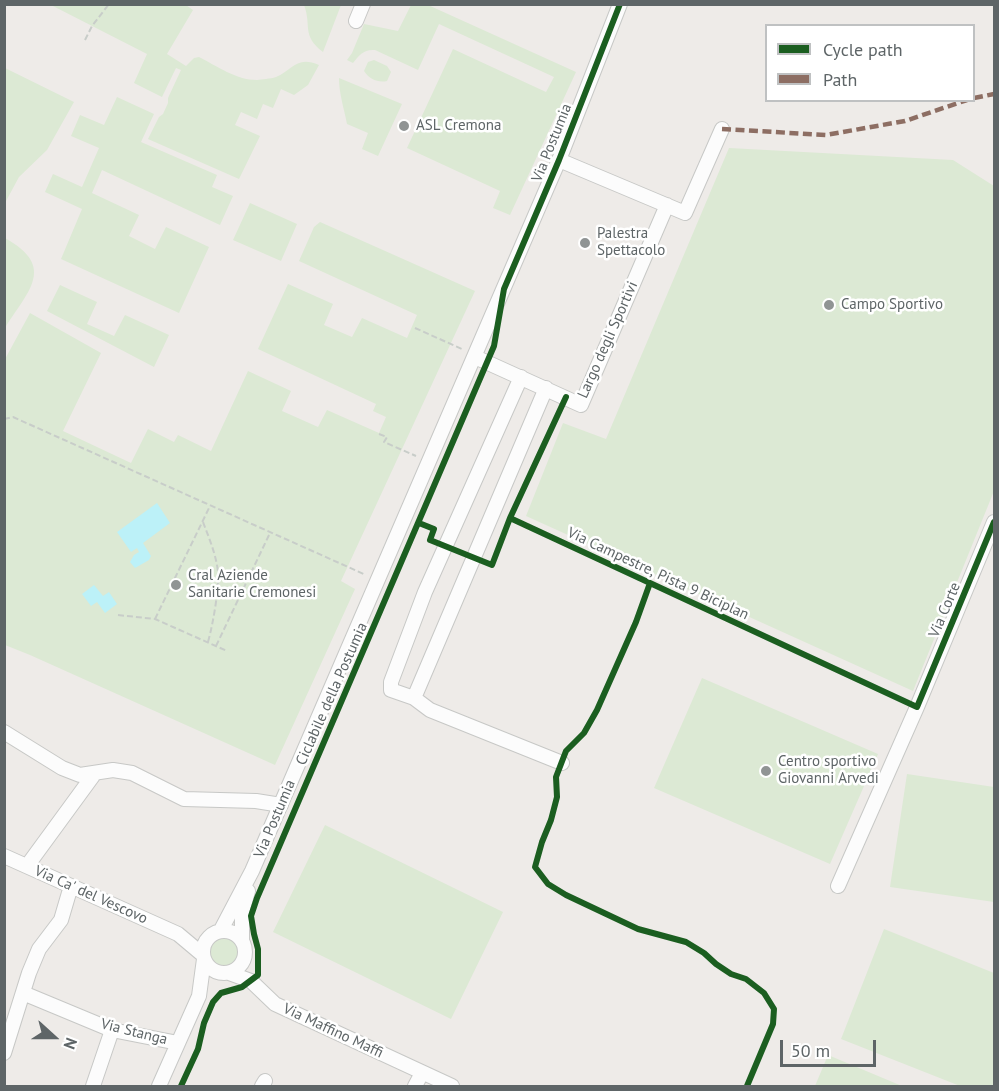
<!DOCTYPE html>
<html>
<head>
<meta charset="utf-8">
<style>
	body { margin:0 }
	#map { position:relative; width:999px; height:1091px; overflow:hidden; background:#eeebe8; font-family:"PT Sans",sans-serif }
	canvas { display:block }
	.frame { position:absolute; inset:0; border:6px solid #5e6567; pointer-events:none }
	.legend { position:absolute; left:765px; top:24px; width:210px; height:78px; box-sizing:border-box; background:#fff; border:2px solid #bfc1c2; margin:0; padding:8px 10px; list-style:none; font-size:18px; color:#5e6567 }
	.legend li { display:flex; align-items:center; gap:12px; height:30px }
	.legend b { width:30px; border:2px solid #bfc1c2 }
	.north { position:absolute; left:24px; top:1007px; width:60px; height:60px; -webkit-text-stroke:4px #fff; paint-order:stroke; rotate:111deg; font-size:16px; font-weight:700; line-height:24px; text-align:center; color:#5e6567 }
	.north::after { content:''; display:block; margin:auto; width:21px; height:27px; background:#5e6567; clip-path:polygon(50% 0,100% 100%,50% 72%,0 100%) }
	.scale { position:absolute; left:780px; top:1040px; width:96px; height:27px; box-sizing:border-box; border:3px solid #5e6567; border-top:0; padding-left:8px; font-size:18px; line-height:21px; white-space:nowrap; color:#5e6567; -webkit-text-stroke:4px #fff; paint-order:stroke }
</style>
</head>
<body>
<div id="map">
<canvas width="999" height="1091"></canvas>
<div class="frame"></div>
<ul class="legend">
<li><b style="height:8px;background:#1b5e20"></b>Cycle path</li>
<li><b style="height:8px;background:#8d6e63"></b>Path</li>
</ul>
<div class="north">N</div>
<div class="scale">50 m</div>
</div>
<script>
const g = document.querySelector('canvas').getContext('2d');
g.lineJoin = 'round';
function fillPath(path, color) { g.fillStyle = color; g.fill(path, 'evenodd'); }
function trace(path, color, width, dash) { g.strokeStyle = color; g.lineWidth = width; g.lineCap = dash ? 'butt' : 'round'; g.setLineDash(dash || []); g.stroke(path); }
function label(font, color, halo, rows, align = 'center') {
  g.font = font + ' "PT Sans",sans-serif'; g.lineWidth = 5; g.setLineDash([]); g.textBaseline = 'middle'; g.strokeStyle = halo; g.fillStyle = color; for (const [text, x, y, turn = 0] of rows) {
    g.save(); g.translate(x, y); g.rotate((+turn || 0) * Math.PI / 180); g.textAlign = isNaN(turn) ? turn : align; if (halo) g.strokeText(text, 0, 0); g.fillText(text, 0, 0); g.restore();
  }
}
const green = new Path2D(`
	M51 5H186L193 10 167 54 186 66 194 58 199 57C217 66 236 80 257 80 262 79 270 79 276 77 292 70 297 55 319 65L308 85 294 95 281 89 273 108 263 104 257 119 241 112 235 125 260 136 239 179 148 139 159 117 163 114 168 103V98L181 70 176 68 162 97 134 83 147 54Z
	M304 5H341L323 52C301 35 312 26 304 5Z
	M428 5 576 72 510 215 493 208 500 191 407 148 453 49 546 92 554 77 439 24 418 70 375 50C364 49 359 55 353 63L347 60 352 53 364 24 398 31 411 5Z
	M374 60 387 66 391 72 387 81C378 83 369 79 364 71L368 62Z
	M5 68 74 102 47 150 19 177 5 203Z
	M339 78 402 104 378 156 362 149 368 133 347 124C344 108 339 94 339 78Z
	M117 97 154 114 141 142 217 175 212 187 233 196 220 225 102 170 92 193 139 215 129 236 155 249 166 227 209 247 179 313 61 259 82 209 45 192 53 174 82 187 99 148 71 136 80 115 104 125Z
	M729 148 953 160 994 186V491L913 691 526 516 563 423 606 439Z
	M250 203 297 224 281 261 233 240Z
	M320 222 475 291 341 581 355 589 275 765 30 655 5 645 4 361 30 313 101 353 63 431 131 463 148 429 174 442 178 435 211 451 248 371 291 391 282 411 318 427 327 410 379 433 386 417 373 411 376 404 258 349 288 284 333 304 324 325 352 337 362 318 407 338 417 315 299 261 314 227Z
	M5 238C57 267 28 291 5 328Z
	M60 285 97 302 87 324 114 336 125 315 169 335 154 367 47 311Z
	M702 678 878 754 830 864 654 788Z
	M907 774 994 787V902L890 887Z
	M325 825 503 912 451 1019 273 932Z
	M884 929 994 973V1086H960L841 1039Z
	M209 952a15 15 0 1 1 30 0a15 15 0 1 1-30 0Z
	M828 1055 902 1086H815Z`);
const water = new Path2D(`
	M157 503 170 523 143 543 151 556 149 560 135 568 130 562 134 555 139 552 137 548 131 552 117 532Z
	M94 585 103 596 109 592 117 604 105 613 97 602 91 606 82 594Z`);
const path = new Path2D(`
	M85 40 92 26 109 4
	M415 328 462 349
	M4 419 13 417 366 575
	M379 434 387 437 384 442 416 456
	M203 522C209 538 216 554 218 572 219 590 213 624 208 642
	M118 615 155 619 227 651
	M155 619 210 506
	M216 646 270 533`);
const minor = new Path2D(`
	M356 21 363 4
	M559 160 685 213 722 129
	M475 357 581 405 667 205
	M521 377 425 592 391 682V690L414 698 430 710 562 763
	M414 698 546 388
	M4 732 62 768 80 775 113 770 132 773 184 799 256 801 281 805
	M4 856 178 934 203 955
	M27 866 95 773
	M838 886 917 707 994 522
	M221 930 252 871 559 160 620 4
	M203 952a21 21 0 1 1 42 0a21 21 0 1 1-42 0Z
	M242 939V912L248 891
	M229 973 251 981 275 1004 452 1086
	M23 993 112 1030 178 1043
	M4 1053 29 973 39 949 61 920 71 886
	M93 1086 112 1030
	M159 1086 199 996 204 959
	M262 1086 265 1081
	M415 1086 422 1073`);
const quiet = new Path2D(`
	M974 98 994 94
	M722 129 826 135 905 121 967 100`);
const cycleway = new Path2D(`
	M566 397 510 518 917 707 994 522
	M419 523 434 529 430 540 492 565 510 518
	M650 583 636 622 597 710 584 733 566 751 556 777 557 797 551 820 542 842 535 867 548 884 566 895 638 929 686 942 704 953 716 964 731 974 746 979 764 993 774 1009 773 1024 747 1086
	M181 1086 198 1049 204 1023 213 1002 221 993 242 987 258 975V949L254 934 251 916 257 898 494 346 504 289 559 160 620 4`);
const markers = [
	[404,126,6,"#909494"],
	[585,243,6,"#909494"],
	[829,305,6,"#909494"],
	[176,585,6,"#909494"],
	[766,771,6,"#909494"]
];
const poiNames = [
	["ASL Cremona",416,126],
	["Palestra",597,234],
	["Spettacolo",597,251],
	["Campo Sportivo",841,305],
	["Cral Aziende",188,576],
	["Sanitarie Cremonesi",188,593],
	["Centro sportivo",778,762],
	["Giovanni Arvedi",778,779]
];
const streetNames = [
	["Via Postumia",552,143,-68],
	["Largo degli Sportivi",608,340,-66],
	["Via Campestre, Pista 9 Biciplan",658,574,25],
	["Via Corte",945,610,-67],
	["Ciclabile della Postumia",332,694,-66],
	["Via Postumia",275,819,-67],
	["Via Ca' del Vescovo",91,895,24],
	["Via Maffino Maffi",333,1031,25],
	["Via Stanga",134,1032,14]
];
fillPath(green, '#dce9d4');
fillPath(water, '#bcf1f8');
trace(minor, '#c7c8c6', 16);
trace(path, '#c8cdc9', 2, [6, 3]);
trace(minor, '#fcfcfc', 14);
trace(quiet, '#8d6e63', 4.5, [9, 4.5]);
trace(cycleway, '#1b5e20', 6);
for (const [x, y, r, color] of markers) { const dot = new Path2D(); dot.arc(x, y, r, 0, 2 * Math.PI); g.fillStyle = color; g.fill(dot); trace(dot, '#fff', 2); }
label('15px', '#5e6567', '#fff', poiNames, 'left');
label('15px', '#5e6567', '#fff', streetNames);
</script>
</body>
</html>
